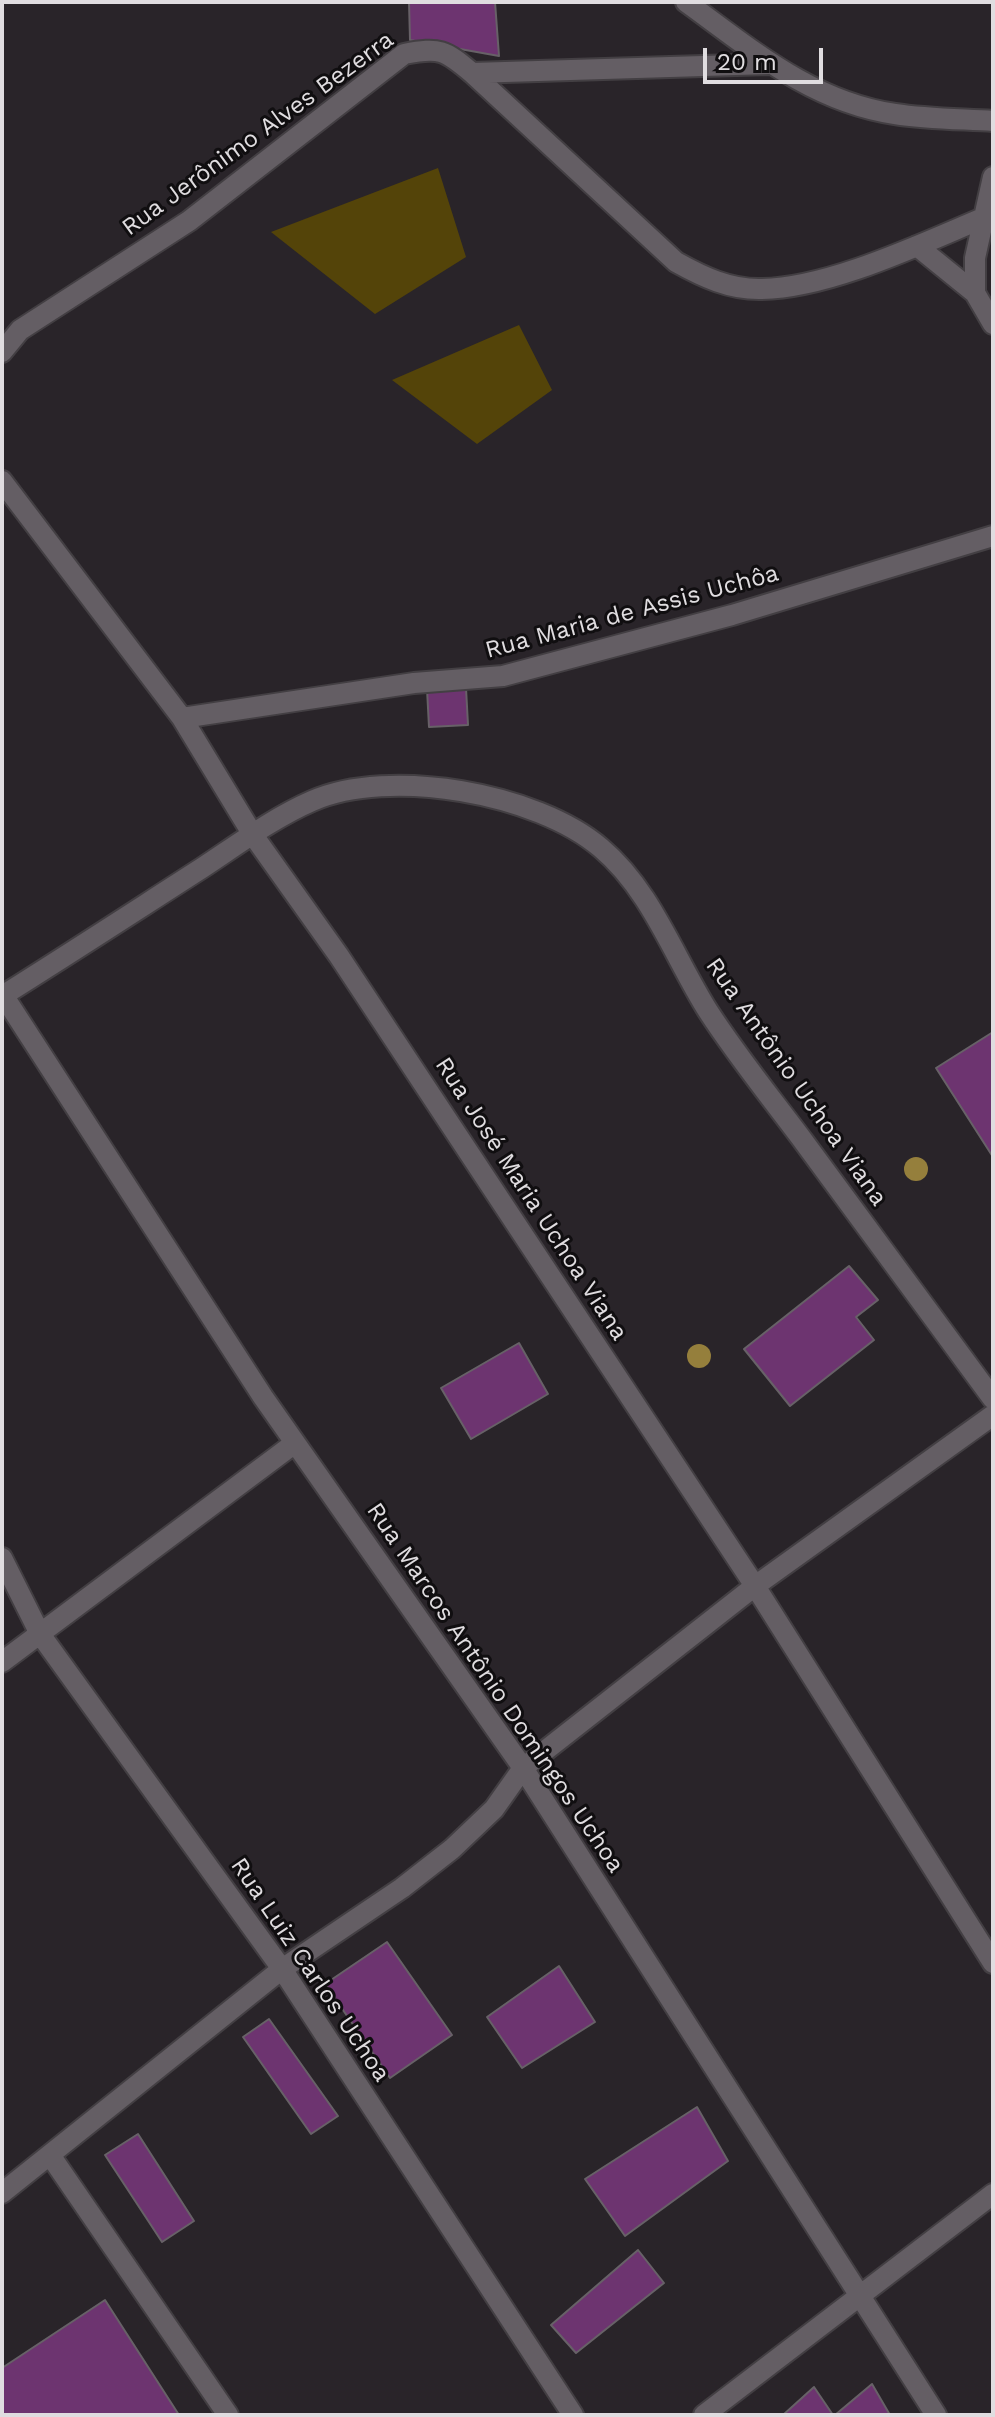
<!DOCTYPE html>
<html>
<head>
<meta charset="utf-8">
<style>
	body { margin:0 }
	#map { position:relative; width:995px; height:2417px; overflow:hidden; background:#292429; font-family:"Work Sans",sans-serif }
	canvas { display:block }
	.frame { position:absolute; inset:0; border:4px solid #e0dde0; pointer-events:none }
	.scale { position:absolute; left:703px; top:48px; width:120px; height:36px; box-sizing:border-box; border:4px solid #e0dde0; border-top:0; padding-left:10px; font-size:24px; line-height:28px; white-space:nowrap; color:#e0dde0; -webkit-text-stroke:6px #100e10; paint-order:stroke }
</style>
</head>
<body>
<div id="map">
<canvas width="995" height="2417"></canvas>
<div class="frame"></div>
<div class="scale">20 m</div>
</div>
<script>
const g = document.querySelector('canvas').getContext('2d');
g.lineJoin = 'round';
function fillPath(path, color) { g.fillStyle = color; g.fill(path, 'evenodd'); }
function trace(path, color, width, dash) { g.strokeStyle = color; g.lineWidth = width; g.lineCap = dash ? 'butt' : 'round'; g.setLineDash(dash || []); g.stroke(path); }
function label(font, color, halo, rows, align = 'center') {
  g.font = font + ' "Work Sans",sans-serif'; g.lineWidth = 6; g.setLineDash([]); g.textBaseline = 'middle'; g.strokeStyle = halo; g.fillStyle = color; for (const [text, x, y, turn = 0] of rows) {
    g.save(); g.translate(x, y); g.rotate((+turn || 0) * Math.PI / 180); g.textAlign = isNaN(turn) ? turn : align; if (halo) g.strokeText(text, 0, 0); g.fillText(text, 0, 0); g.restore();
  }
}
const green = new Path2D(`
	M438 168 466 257 375 314 271 232Z
	M519 325 552 390 477 444 392 380Z`);
const building = new Path2D(`
	M409 2H495L499 56 410 40Z
	M466 688 468 725 429 727 427 689Z
	M993 1032V1157L936 1068Z
	M849 1266 878 1300 856 1317 874 1340 790 1406 744 1349Z
	M519 1343 548 1394 471 1439 441 1388Z
	M387 1942 452 2035 390 2078 325 1984Z
	M559 1966 595 2022 522 2068 487 2017Z
	M269 2019 338 2116 311 2134 243 2037Z
	M697 2107 728 2161 625 2236 585 2179Z
	M138 2134 194 2221 162 2242 105 2155Z
	M638 2250 664 2283 576 2353 551 2325Z
	M105 2300 179 2415H2V2368Z
	M872 2384 890 2415H835Z
	M814 2387 833 2415H783Z`);
const minor = new Path2D(`
	M686 2C751 49 812 102 895 114 927 119 961 119 993 121
	M472 73 769 64
	M993 177 975 258V293L993 324
	M917 246 975 293
	M2 352 20 330 189 221 404 54C440 47 445 50 472 73L676 262C703 277 730 290 762 289 829 288 921 244 983 218
	M2 481 182 718 253 835 339 956 755 1586 993 1963
	M182 718 414 683 503 676 732 615 993 536
	M3 995 263 1397 523 1768 936 2415
	M2 996C69 954 135 911 202 868 237 845 273 818 312 801 389 767 537 793 601 848 651 890 674 957 708 1011 737 1056 772 1099 804 1142 867 1228 930 1313 993 1399
	M2 1558 40 1634 282 1969 573 2415
	M2 1662 295 1443
	M50 2155 228 2415
	M2 2193 282 1969 402 1888 452 1849 494 1809 523 1768 755 1586 993 1415
	M704 2415 993 2194`);
const trees = [
	[916,1169],
	[699,1356]
];
const streetNames = [
	["Rua Jerônimo Alves Bezerra",258,134,-36],
	["Rua Maria de Assis Uchôa",632,612,-15],
	["Rua Antônio Uchoa Viana",796,1082,55],
	["Rua José Maria Uchoa Viana",531,1199,57],
	["Rua Marcos Antônio Domingos Uchoa",495,1688,56],
	["Rua Luiz Carlos Uchoa",310,1970,56]
];
fillPath(green, '#544409');
fillPath(building, '#6d3470');
trace(building, '#676167', 2);
trace(minor, '#433f43', 24);
trace(minor, '#645e64', 20);
g.fillStyle = '#957f3c';
for (const [x, y] of trees) { g.beginPath(); g.arc(x, y, 12, 0, 2 * Math.PI); g.fill(); }
label('24px', '#e0dde0', '#100e10', streetNames);
</script>
</body>
</html>
